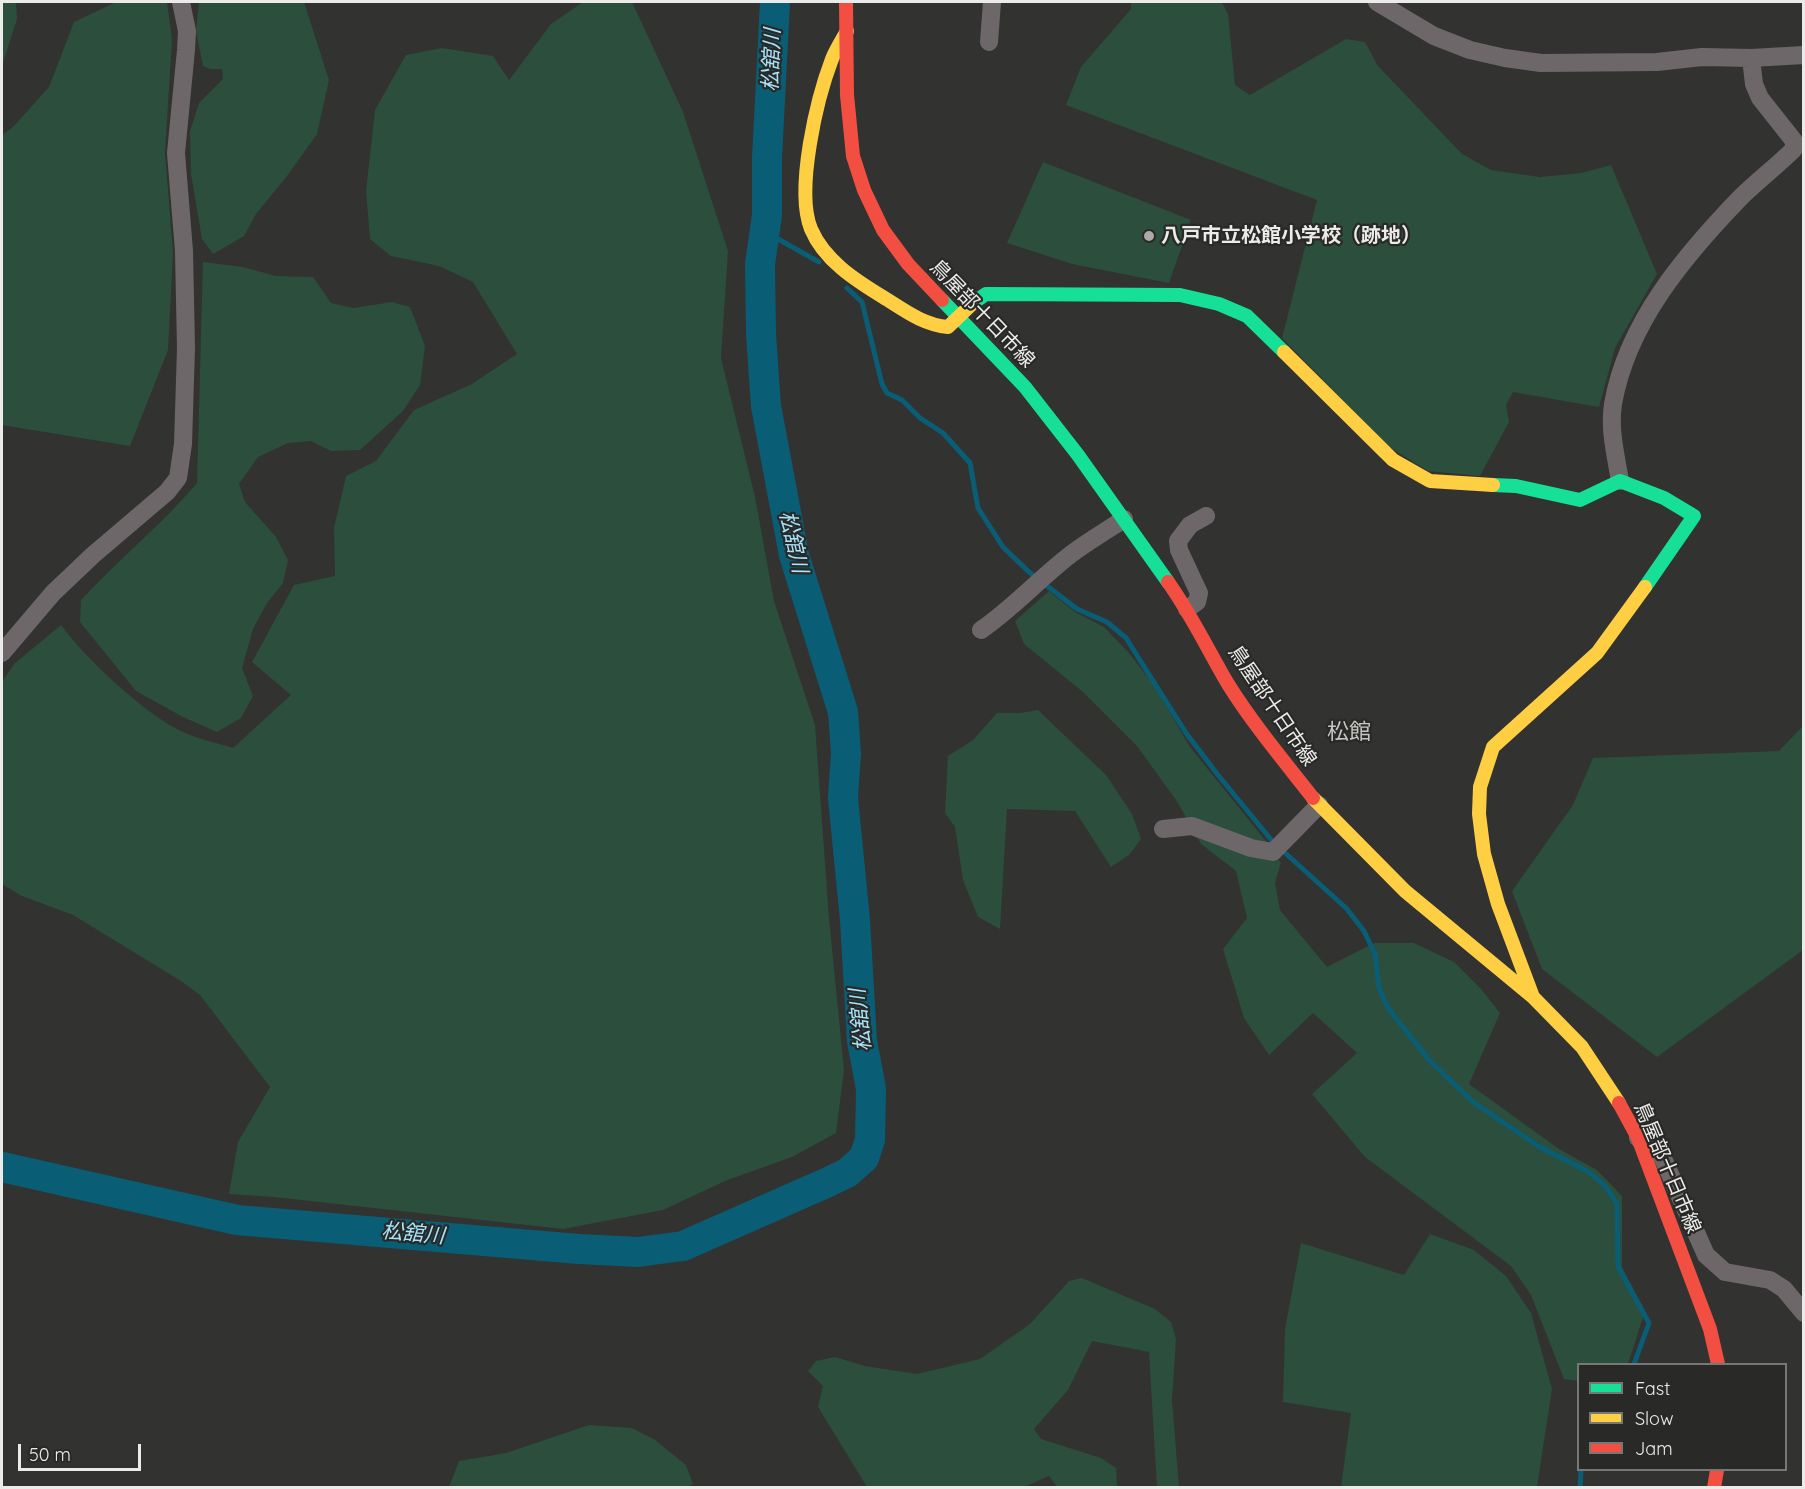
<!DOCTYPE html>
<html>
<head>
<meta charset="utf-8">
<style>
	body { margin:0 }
	#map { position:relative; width:1805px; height:1489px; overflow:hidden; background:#323231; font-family:Quicksand,sans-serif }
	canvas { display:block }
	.frame { position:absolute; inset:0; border:3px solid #ebebe9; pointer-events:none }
	.legend { position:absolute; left:1577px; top:1363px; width:210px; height:108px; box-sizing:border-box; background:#292927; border:2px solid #777775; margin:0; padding:8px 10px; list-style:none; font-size:18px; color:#ebebe9 }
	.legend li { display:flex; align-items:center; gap:12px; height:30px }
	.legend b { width:30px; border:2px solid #777775 }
	.scale { position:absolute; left:18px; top:1444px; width:123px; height:27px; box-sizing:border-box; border:3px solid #ebebe9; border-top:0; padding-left:8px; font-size:18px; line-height:21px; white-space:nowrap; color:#ebebe9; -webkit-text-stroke:4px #292927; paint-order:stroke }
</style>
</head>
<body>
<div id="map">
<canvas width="1805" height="1489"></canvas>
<div class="frame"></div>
<ul class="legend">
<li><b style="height:8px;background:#16e098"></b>Fast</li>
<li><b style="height:8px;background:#ffcf43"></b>Slow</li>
<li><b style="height:8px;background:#f24e42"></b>Jam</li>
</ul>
<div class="scale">50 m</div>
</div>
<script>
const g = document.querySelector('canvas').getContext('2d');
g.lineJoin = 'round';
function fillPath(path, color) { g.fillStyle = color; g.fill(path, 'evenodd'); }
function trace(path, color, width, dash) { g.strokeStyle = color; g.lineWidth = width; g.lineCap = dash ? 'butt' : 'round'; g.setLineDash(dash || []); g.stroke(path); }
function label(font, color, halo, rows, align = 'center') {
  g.font = font + ' Quicksand,"Noto Sans JP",sans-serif'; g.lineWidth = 4.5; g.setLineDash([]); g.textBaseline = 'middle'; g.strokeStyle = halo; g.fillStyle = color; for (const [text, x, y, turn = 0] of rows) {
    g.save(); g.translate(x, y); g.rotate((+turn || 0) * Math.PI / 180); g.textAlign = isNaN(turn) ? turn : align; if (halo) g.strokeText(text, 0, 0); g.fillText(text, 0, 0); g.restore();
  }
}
const green = new Path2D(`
	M2 2H16L17 19 2 66Z
	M116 2H167L172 39 165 153 173 253 168 350 130 446 2 425V135L13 127 49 87 74 22Z
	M199 2H304L329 80 317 134 287 176 256 214 244 236 213 254 202 239 191 174 190 131 199 103 223 79 222 69H210L203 66 196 31Z
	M583 2H632L683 112 728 251 721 358 755 497 774 601 815 725 829 918 844 1070 836 1133 792 1157 725 1181 663 1210 563 1229 274 1197 229 1194 238 1142 270 1087 200 995 181 981 73 915 22 896 2 884V682L14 664 61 625C86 659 139 708 175 728 193 738 214 742 233 748L291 695 252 662 294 585 335 576 334 528 346 476 376 461 414 410 472 384 517 354 473 282 439 266 391 256 370 239 366 191 375 110 406 55 442 48 493 56 509 80 551 24Z
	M1131 2H1222L1228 14 1235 85 1250 95 1346 39 1365 42 1378 66 1462 154 1491 170 1540 177 1581 173 1611 165 1657 274 1615 348 1599 407 1513 392 1506 405 1509 422 1480 476 1428 471 1388 446 1282 338 1317 200 1066 105 1081 67 1131 9Z
	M1043 162 1191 220 1169 283 1072 264 1007 243Z
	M203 262 243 267 276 276 313 277 331 303 353 308 392 302 410 307 425 346 420 385 403 411 360 450 331 451 311 441 288 443 258 457 239 484 245 502 276 537 288 560 283 583 267 603 253 629 242 668 253 696 241 718 217 732 183 717 136 691 80 622 81 600C118 560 161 525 197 483Z
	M1049 591 1075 612 1104 627 1128 652 1154 685 1190 747 1265 840 1281 863 1275 883 1280 910 1327 967 1374 943H1414L1454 962 1481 989 1500 1013 1469 1084 1559 1149 1597 1170 1622 1196V1267L1645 1311 1628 1364H1578V1381L1564 1379 1531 1295 1511 1266 1365 1157 1312 1094 1357 1053 1313 1013 1269 1055 1244 1018 1223 949 1247 918 1236 871 1201 844 1178 803 1137 746 1083 692 1024 644 1015 621Z
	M1038 710 1106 775 1132 814 1141 839 1129 855 1111 867 1075 811 1007 809 1000 929 978 917 963 880 955 827 945 813 948 756 973 740 997 713H1020Z
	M1803 726V950L1657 1057 1542 969 1512 891 1573 805 1593 758 1779 751Z
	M1430 1234 1474 1250 1506 1276 1531 1313 1552 1389 1537 1487H1341L1351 1413 1283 1402 1285 1329 1301 1243 1404 1275Z
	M1082 1278 1155 1309 1171 1322 1176 1339 1172 1400 1179 1487H1157L1149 1352 1092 1341 1068 1390 1034 1429 1041 1439 1101 1458 1116 1468 1117 1487H1057L1049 1476 1024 1487H867L818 1407 823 1386 808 1371 816 1361 835 1357 865 1366 917 1374 980 1359 1030 1324 1069 1281Z
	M589 1425 632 1428 655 1440 686 1465 693 1484 686 1488 449 1487 459 1461 506 1453Z`);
const stream = new Path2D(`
	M762 240 778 239 819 262
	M847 288 862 302 882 384 887 393 902 400 920 418 943 433 970 463 978 508 1003 547 1029 572 1077 609 1107 622 1126 638 1186 733 1218 775 1273 842 1346 908 1364 931 1375 954 1379 988 1388 1008 1429 1060 1473 1102 1538 1146 1589 1172 1606 1187 1617 1204 1618 1267 1649 1323 1634 1364
	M1580 1488 1581 1470`);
const river = new Path2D(`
	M2 1167 237 1220 579 1249 638 1252 683 1246 826 1183 847 1173 864 1158 870 1140 871 1089 862 1041 855 920 843 798 846 753 843 712 794 555 766 406 761 334 760 264 767 215V158L775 2`);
const street = new Path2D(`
	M1377 2 1434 36 1470 50 1505 58 1541 63 1657 62 1702 57 1751 58 1804 55
	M989 42 992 2
	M1620 481C1616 456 1609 430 1613 404 1627 323 1685 255 1740 198 1757 181 1777 166 1794 149V141L1760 98 1754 84 1751 58
	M1187 609 1197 602 1199 593 1179 550 1178 541 1190 525 1206 516
	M981 630C1013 608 1039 579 1070 555 1087 542 1106 531 1124 519
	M2 653 53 593 93 555 167 492 178 478 183 444 186 348 184 251 176 153 186 50 187 31 181 2
	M1163 829 1192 826 1251 848 1273 852 1319 805
	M1638 1138 1661 1154 1706 1255 1725 1272 1770 1280 1784 1289 1804 1313`);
const fast = new Path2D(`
	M942 300 1025 387 1078 455 1168 582
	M973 303 986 294 1180 295 1219 304 1247 316 1284 352
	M1493 485 1516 486 1580 500 1620 481 1664 498 1694 516 1645 587`);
const slow = new Path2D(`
	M847 31C842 40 836 49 832 59 817 98 795 190 811 229 824 260 855 280 883 297 904 310 923 325 948 327L973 303
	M1284 352 1393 460 1430 481 1493 485
	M1313 798 1405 891 1533 997 1582 1047 1619 1103
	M1533 997 1498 904 1484 854 1479 814 1480 787 1493 747 1597 653 1645 587`);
const jam = new Path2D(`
	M846 2 847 95 853 156 864 190 883 230 908 264 942 300
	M1168 582C1191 614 1208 650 1228 684 1253 724 1284 761 1313 798
	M1619 1103 1638 1138 1710 1329 1718 1364
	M1714 1488 1717 1470`);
const markers = [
	[1149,236,6,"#aaaaa9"]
];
const poiNames = [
	["八戸市立松館小学校（跡地）",1161,236]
];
const streetNames = [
	["鳥屋部十日市線",982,314,46],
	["鳥屋部十日市線",1272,706,56],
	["鳥屋部十日市線",1667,1168,67]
];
const waterNames = [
	["松舘川",772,60,-88],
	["松舘川",793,542,77],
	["松舘川",861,1020,-96],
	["松舘川",413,1234,5]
];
const quarterNames = [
	["松館",1349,732]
];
fillPath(green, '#2c4e3c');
trace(stream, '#095e75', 5);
trace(river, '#095e75', 30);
trace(street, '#6e676a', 18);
trace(fast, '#16e098', 14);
trace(slow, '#ffcf43', 14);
trace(jam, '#f24e42', 14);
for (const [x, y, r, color] of markers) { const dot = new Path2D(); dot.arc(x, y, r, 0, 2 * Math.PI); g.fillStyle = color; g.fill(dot); trace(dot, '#292927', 2); }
label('bold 20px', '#ebebe9', '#292927', poiNames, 'left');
label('20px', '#ebebe9', '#292927', streetNames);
label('italic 21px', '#a7e3fb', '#292927', waterNames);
label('22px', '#c6c5c2', '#292927', quarterNames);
</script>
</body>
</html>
